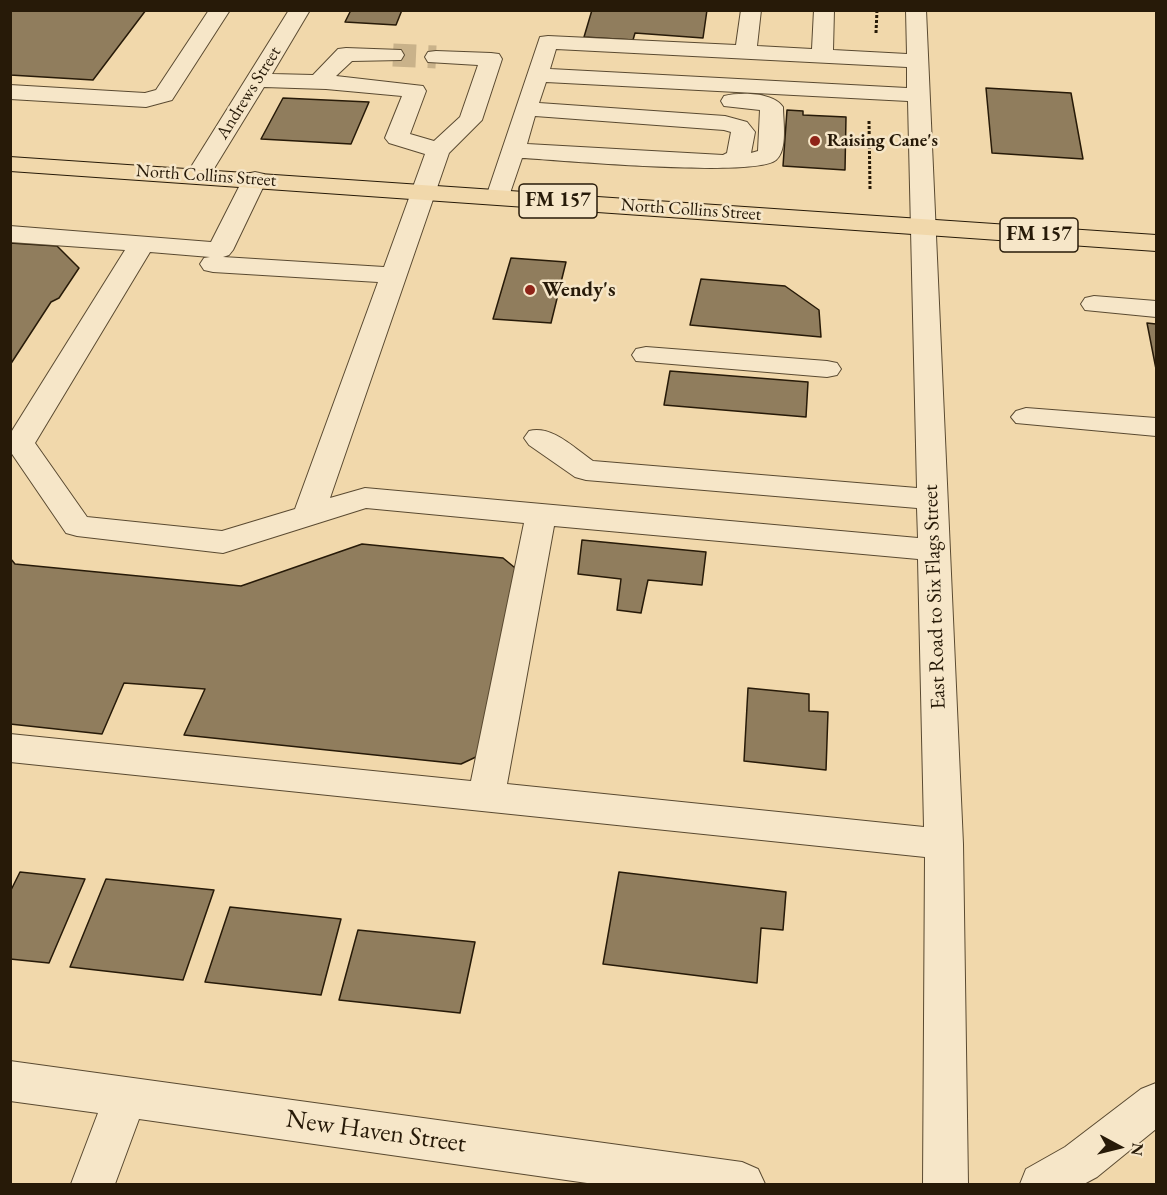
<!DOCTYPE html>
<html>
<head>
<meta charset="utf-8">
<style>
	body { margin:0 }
	#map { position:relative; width:1167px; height:1195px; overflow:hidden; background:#f1d8ab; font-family:"EB Garamond",serif }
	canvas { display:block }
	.frame { position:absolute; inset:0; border:12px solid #271a08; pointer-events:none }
	.north { position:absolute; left:1089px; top:1117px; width:60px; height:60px; -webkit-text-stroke:4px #f6e6c8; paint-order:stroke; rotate:97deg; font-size:16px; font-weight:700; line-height:24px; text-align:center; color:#271a08 }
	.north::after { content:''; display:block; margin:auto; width:21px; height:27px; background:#271a08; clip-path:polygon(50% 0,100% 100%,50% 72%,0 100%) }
</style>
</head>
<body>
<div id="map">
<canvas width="1167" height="1195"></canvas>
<div class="frame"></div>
<div class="north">N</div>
</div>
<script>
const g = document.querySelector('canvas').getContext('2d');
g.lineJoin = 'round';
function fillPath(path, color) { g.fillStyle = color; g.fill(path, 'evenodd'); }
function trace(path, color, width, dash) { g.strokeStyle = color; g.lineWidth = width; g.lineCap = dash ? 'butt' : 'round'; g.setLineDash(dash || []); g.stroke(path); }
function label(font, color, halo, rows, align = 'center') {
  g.font = font + ' "EB Garamond",serif'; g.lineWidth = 5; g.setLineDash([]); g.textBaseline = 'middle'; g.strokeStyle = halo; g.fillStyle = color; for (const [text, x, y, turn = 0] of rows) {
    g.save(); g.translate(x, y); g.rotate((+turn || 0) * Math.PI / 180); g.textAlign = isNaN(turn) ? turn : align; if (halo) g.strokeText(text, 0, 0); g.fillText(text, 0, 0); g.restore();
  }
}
const building = new Path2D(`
	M10 10H146L93 80 10 75Z
	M351 10H402L396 25 345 22Z
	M592 10H707L703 38 635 33 633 40 584 37Z
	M986 88 1071 93 1083 159 992 153Z
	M283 98 369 102 351 144 261 139Z
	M787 110 803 111V115L846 117 845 170 783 166Z
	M10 243 57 246 79 268 59 298 51 302 10 365Z
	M511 258 566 262 551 323 493 319Z
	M701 279 785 286 819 310 821 337 690 325Z
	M1147 323 1156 324V369Z
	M670 371 808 382 806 417 664 405Z
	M582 540 706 552 702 585 648 580 641 613 617 610 621 579 578 574Z
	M362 544 503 558 520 572 478 756 461 764 184 735 205 689 124 683 102 734 10 724V558L15 564 241 586Z
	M748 688 809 694V711L828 712 826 770 744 761Z
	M20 872 85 879 49 963 10 959V892Z
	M619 872 786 892 783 930 761 928 757 983 603 964Z
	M106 879 214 890 183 980 70 967Z
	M230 907 341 919 321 995 205 982Z
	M358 930 475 942 460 1013 339 1000Z`);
const minorTunnel = new Path2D(`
	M393 55 436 57`);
const path = new Path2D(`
	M876 33 877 10
	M869 121 870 189`);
const minor = new Path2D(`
	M209 10H230L172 100 146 107 10 99V85L145 93 156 90Z
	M289 10H310L272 74 313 75 338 49 346 48 401 50 404 55 401 60 352 61 336 76 423 86 426 91 410 134 434 141 460 117 478 65 428 62 425 57 428 52 436 51 491 53 499 54 502 59 482 120 449 153 330 498 365 488 918 538 917 508 586 480 575 477 529 445 524 438 529 431C552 425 574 448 593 461L917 488 908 101 546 82 539 103 725 116 747 122 755 132 751 153 758 151 760 110 724 106 721 101 724 96C740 92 773 92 783 107 783 121 788 150 776 160 755 178 561 160 522 158L507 202 498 204 489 202 486 197 540 37 548 36 736 45 741 10H761L757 46 812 49 814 10H834L833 50 907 54 906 10H926L963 844 968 1184H923L925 857 10 762V734L471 781 524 523 366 508 223 553 77 536 66 533 10 451V434L125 250 10 242V226L211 242 243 179 246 174 255 172 264 174 267 179 233 250 229 255 223 257 384 267 425 154 389 143 385 138 402 96 326 89 264 87 207 180 198 182 189 180 186 175ZM556 49 907 67V88L550 69ZM535 116 724 130 731 132 727 153 723 155 527 144ZM150 252 210 257 204 258 200 264 204 270 213 272 378 282 295 509 222 531 87 517 35 443ZM554 526 918 559 924 827 507 784Z
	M1094 296 1156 301V317L1085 310 1081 304 1085 298Z
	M646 347 827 361 837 363 841 369 837 375 827 377 636 361 632 355 636 349Z
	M1026 408 1156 418V436L1016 423 1011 417 1016 411Z
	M10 1061 742 1162 758 1169 765 1184H594L139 1119 115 1184H71L98 1113 10 1101Z
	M1156 1083V1129L1097 1177 1084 1184H1020L1026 1169 1065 1147 1141 1089Z`);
const major = new Path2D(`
	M10 157 1156 235V251L10 171Z`);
const markers = [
	[815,141,6,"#8f2418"],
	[530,290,6,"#8f2418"]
];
const farStreetnames = [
	["Andrews Street",249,93,-58],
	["North Collins Street",206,176,4],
	["North Collins Street",691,210,4]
];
const farPoinames = [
	["Raising Cane's",827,141]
];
const shields = [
	[558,201,78],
	[1039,235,78]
];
const shieldNames = [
	["FM 157",558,201],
	["FM 157",1039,235]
];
const poiNames = [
	["Wendy's",542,290]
];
const streetNames = [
	["East Road to Six Flags Street",935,597,-92]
];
const nearStreetnames = [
	["New Haven Street",376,1132,8]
];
fillPath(building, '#907d5d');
trace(building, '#271a08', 1.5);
trace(minorTunnel, '#c9b28a', 23, [23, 12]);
trace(minor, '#5a4a31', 2);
trace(major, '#271a08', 2);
trace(path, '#271a08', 3, [3, 2]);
fillPath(minor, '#f6e6c8');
fillPath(major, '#f1d8ab');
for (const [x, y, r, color] of markers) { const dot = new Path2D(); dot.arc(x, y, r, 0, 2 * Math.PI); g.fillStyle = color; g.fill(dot); trace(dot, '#f6e6c8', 2); }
label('18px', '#271a08', '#f6e6c8', farStreetnames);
label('bold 18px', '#271a08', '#f6e6c8', farPoinames, 'left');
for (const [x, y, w] of shields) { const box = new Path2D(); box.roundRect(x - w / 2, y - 17, w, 34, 4.5); g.fillStyle = '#f6e6c8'; g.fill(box); trace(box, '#271a08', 1.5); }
label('bold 20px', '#271a08', null, shieldNames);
label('bold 21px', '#271a08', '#f6e6c8', poiNames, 'left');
label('21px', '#271a08', '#f6e6c8', streetNames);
label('26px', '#271a08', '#f6e6c8', nearStreetnames);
</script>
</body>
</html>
